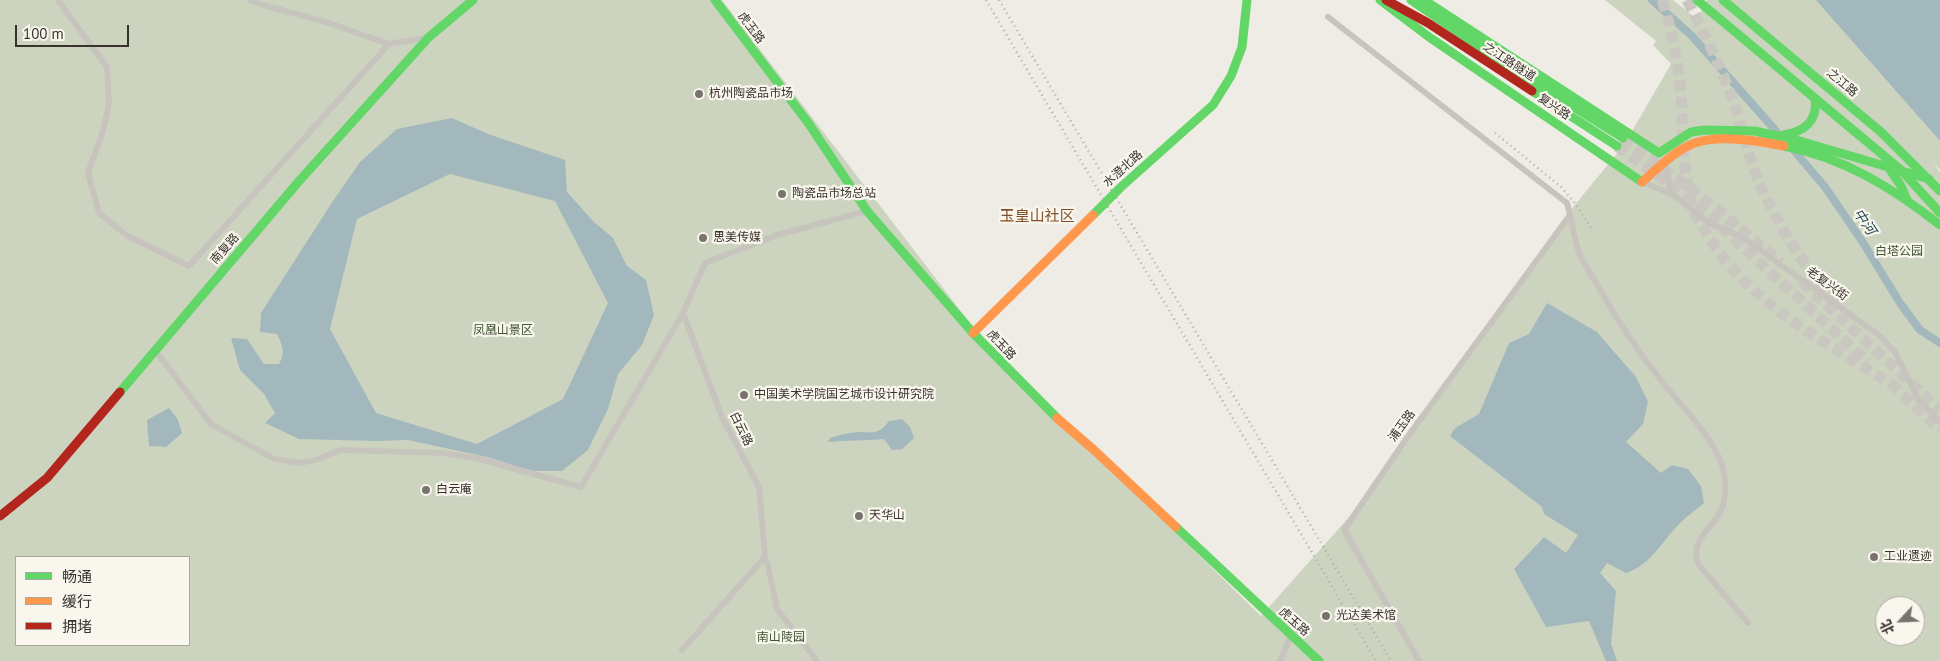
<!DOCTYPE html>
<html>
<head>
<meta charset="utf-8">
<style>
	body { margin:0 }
	#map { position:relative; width:1940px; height:661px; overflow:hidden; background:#eeece5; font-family:"PT Sans","Noto Sans SC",sans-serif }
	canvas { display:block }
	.legend { position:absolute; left:15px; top:556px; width:175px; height:90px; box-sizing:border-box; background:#f9f6ee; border:1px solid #aca8a0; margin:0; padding:6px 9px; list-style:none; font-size:15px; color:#38322c }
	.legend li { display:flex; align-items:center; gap:10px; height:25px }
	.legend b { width:25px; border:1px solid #aca8a0 }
	.north { position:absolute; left:1875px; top:596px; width:50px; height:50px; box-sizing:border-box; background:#f9f6ee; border:1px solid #aca8a0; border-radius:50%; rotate:245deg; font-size:14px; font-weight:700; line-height:20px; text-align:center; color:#38322c }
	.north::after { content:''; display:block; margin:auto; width:18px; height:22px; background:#78736d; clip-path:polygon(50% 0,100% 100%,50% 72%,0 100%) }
	.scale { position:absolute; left:15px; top:25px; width:114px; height:22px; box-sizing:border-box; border:2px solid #38322c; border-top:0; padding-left:6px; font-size:15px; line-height:18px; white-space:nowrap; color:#38322c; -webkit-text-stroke:4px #f9f6ee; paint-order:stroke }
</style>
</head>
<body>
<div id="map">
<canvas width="1940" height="661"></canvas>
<ul class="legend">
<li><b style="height:6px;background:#63d668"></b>畅通</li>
<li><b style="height:6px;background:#ff974d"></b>缓行</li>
<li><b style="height:6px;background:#b3261e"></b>拥堵</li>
</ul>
<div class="north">北</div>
<div class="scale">100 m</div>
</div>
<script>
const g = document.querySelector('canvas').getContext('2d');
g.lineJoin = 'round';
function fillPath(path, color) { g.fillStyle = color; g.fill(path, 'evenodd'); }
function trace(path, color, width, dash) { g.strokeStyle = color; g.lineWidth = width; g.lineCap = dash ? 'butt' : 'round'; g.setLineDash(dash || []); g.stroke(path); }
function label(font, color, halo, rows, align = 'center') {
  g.font = font + ' "PT Sans","Noto Sans SC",sans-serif'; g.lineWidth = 4.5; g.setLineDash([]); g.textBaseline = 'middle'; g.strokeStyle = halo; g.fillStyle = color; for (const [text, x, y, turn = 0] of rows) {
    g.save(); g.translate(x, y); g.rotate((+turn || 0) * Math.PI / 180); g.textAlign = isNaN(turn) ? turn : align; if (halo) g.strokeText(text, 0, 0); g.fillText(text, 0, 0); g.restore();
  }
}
const green = new Path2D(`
	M0 0H722L993 353 1261 616 1358 507 1564 218 1624 145 1671 64 1653 45 1656 41 1605 0H1673L1697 19 1707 0H1819L1940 141V170L1932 162 1940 172V661H0ZM16 557H189V645H16ZM1885 606H1915V636H1885Z`);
const water = new Path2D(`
	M1816 0H1940V141Z
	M452 118 488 134 565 160 567 192 593 221 613 238 627 266 646 280 654 315 642 345 618 374 608 409 588 450 562 471H532L487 457 408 440 376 441 299 439 265 423 275 413 264 394 240 370 231 338 247 339 264 364H279C286 352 282 345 277 334L260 332 261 313 331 204 360 162 397 129ZM450 174 555 201 608 303 563 399 477 444 376 413 330 329 357 219Z
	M1547 303 1597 332 1636 377 1648 402 1643 424 1626 442 1661 473 1672 465 1688 469 1701 486 1704 503C1696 510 1687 516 1680 523 1662 541 1651 565 1626 573L1607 563 1600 573 1616 591 1611 644 1617 661H1606L1589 621 1546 627 1514 569 1544 537 1566 553 1578 535 1544 514 1542 507 1450 436 1455 428 1479 414 1509 343 1529 334Z
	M169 408 178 420 182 433 166 447 149 446 147 420Z
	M902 419 910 427 914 438 902 449 892 450 884 439C865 441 847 440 828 442L830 438C839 435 848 433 858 432 873 432 879 435 889 421Z`);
const canal = new Path2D(`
	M1652 0 1692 36 1776 131
	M1791 147 1825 187 1862 241 1900 303 1920 330 1940 343`);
const highwayTunnel = new Path2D(`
	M1662 0C1672 30 1678 61 1681 93 1683 115 1681 138 1684 161 1686 176 1689 194 1693 209 1696 217 1702 225 1706 232 1748 305 1828 342 1895 387
	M1687 0C1704 33 1721 66 1733 101 1743 130 1750 164 1763 191 1782 232 1806 269 1835 303
	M1623 138 1711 204 1781 263
	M1617 146 1668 183 1708 215 1868 362
	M1802 282 1940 410
	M1891 383 1940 430`);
const street = new Path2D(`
	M58 0 107 67 109 104 103 131 88 173 99 213 126 235 189 266 389 44
	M250 0 263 5 326 22 389 44 429 37
	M1328 17 1563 200 1567 203 1570 215 1406 439 1344 530 1419 661
	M1664 161 1672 194
	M1642 182 1672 194 1709 223 1742 237 1880 336 1895 352 1918 399 1940 422
	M1570 215C1573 228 1575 243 1580 255 1585 266 1593 277 1599 288 1617 320 1637 350 1660 379 1680 405 1711 434 1722 465 1727 480 1727 502 1718 516 1707 532 1689 544 1699 565L1748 623
	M683 313 722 417 759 487 765 557 768 566 777 609 817 661
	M155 350 211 424 274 459 299 463 315 460 341 450 443 453 475 458 581 487 683 313 705 263 777 235 867 211
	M682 650 765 557
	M1280 661 1291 636`);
const fast = new Path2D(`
	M715 0 809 124 867 211 973 333 1057 418
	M1380 0 1429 37 1642 182
	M1411 0 1499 60 1623 138
	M1424 0 1659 153 1691 132 1705 130 1755 131 1803 142 1929 179
	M1697 0 1901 170 1940 213
	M1723 0 1881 132 1940 191
	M1532 91 1617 146
	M1783 135C1804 132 1818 121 1815 99
	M1784 146C1843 157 1894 189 1940 225
	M1887 165 1901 186 1907 200
	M1093 215 1121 187 1213 105 1231 76 1242 47 1247 0
	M120 392 300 180 429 37 473 0
	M1176 527 1319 661`);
const slow = new Path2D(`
	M1642 182C1658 168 1675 150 1695 143 1719 134 1760 141 1784 146
	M973 333 1093 215
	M1057 418 1094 450 1176 527`);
const jam = new Path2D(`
	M1386 0 1428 23 1532 91
	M0 516 47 478 120 392`);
const rail = new Path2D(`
	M986 0 1376 661
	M999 0 1391 661
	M1495 133 1561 187 1575 203 1591 228`);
const markers = [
	[699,94,5,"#78736d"],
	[782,194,5,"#78736d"],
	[703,238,5,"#78736d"],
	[744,395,5,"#78736d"],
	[426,490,5,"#78736d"],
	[859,516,5,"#78736d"],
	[1874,557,5,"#78736d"],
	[1326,616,5,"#78736d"]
];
const streetNames = [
	["虎玉路",751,28,53],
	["之江路隧道",1509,62,33],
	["之江路",1842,83,40],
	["复兴路",1554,107,34],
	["水澄北路",1123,169,-42],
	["南复路",225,249,-49],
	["老复兴街",1827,284,36],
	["虎玉路",1001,345,47],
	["浦玉路",1402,426,-54],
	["白云路",741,429,64],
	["虎玉路",1294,622,42]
];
const poiNames = [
	["杭州陶瓷品市场",709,94],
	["陶瓷品市场总站",792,194],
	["思美传媒",713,238],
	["中国美术学院国艺城市设计研究院",754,395],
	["白云庵",436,490],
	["天华山",869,516],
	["工业遗迹",1884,557],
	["光达美术馆",1336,616]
];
const parkNames = [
	["白塔公园",1899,252],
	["凤凰山景区",503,331],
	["南山陵园",781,638]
];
const waterNames = [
	["中河",1864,222,56]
];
const quarterNames = [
	["玉皇山社区",1037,217]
];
fillPath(green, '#ccd4c0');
fillPath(water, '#a3b8bd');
trace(canal, '#a3b8bd', 8);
trace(highwayTunnel, '#cac7c0', 11, [11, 5.5]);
trace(street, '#c7c4be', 6);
trace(fast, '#63d668', 9);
trace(slow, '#ff974d', 9);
trace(jam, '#b3261e', 9);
trace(rail, '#afaca8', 2.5, [1, 4]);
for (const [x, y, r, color] of markers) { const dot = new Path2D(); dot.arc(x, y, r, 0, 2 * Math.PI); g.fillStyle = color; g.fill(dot); trace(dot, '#f9f6ee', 2); }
label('12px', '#38322c', '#f9f6ee', streetNames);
label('12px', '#38322c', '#f9f6ee', poiNames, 'left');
label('12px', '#405531', '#f9f6ee', parkNames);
label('italic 14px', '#244957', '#f9f6ee', waterNames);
label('15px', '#80512b', '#f9f6ee', quarterNames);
</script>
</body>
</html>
